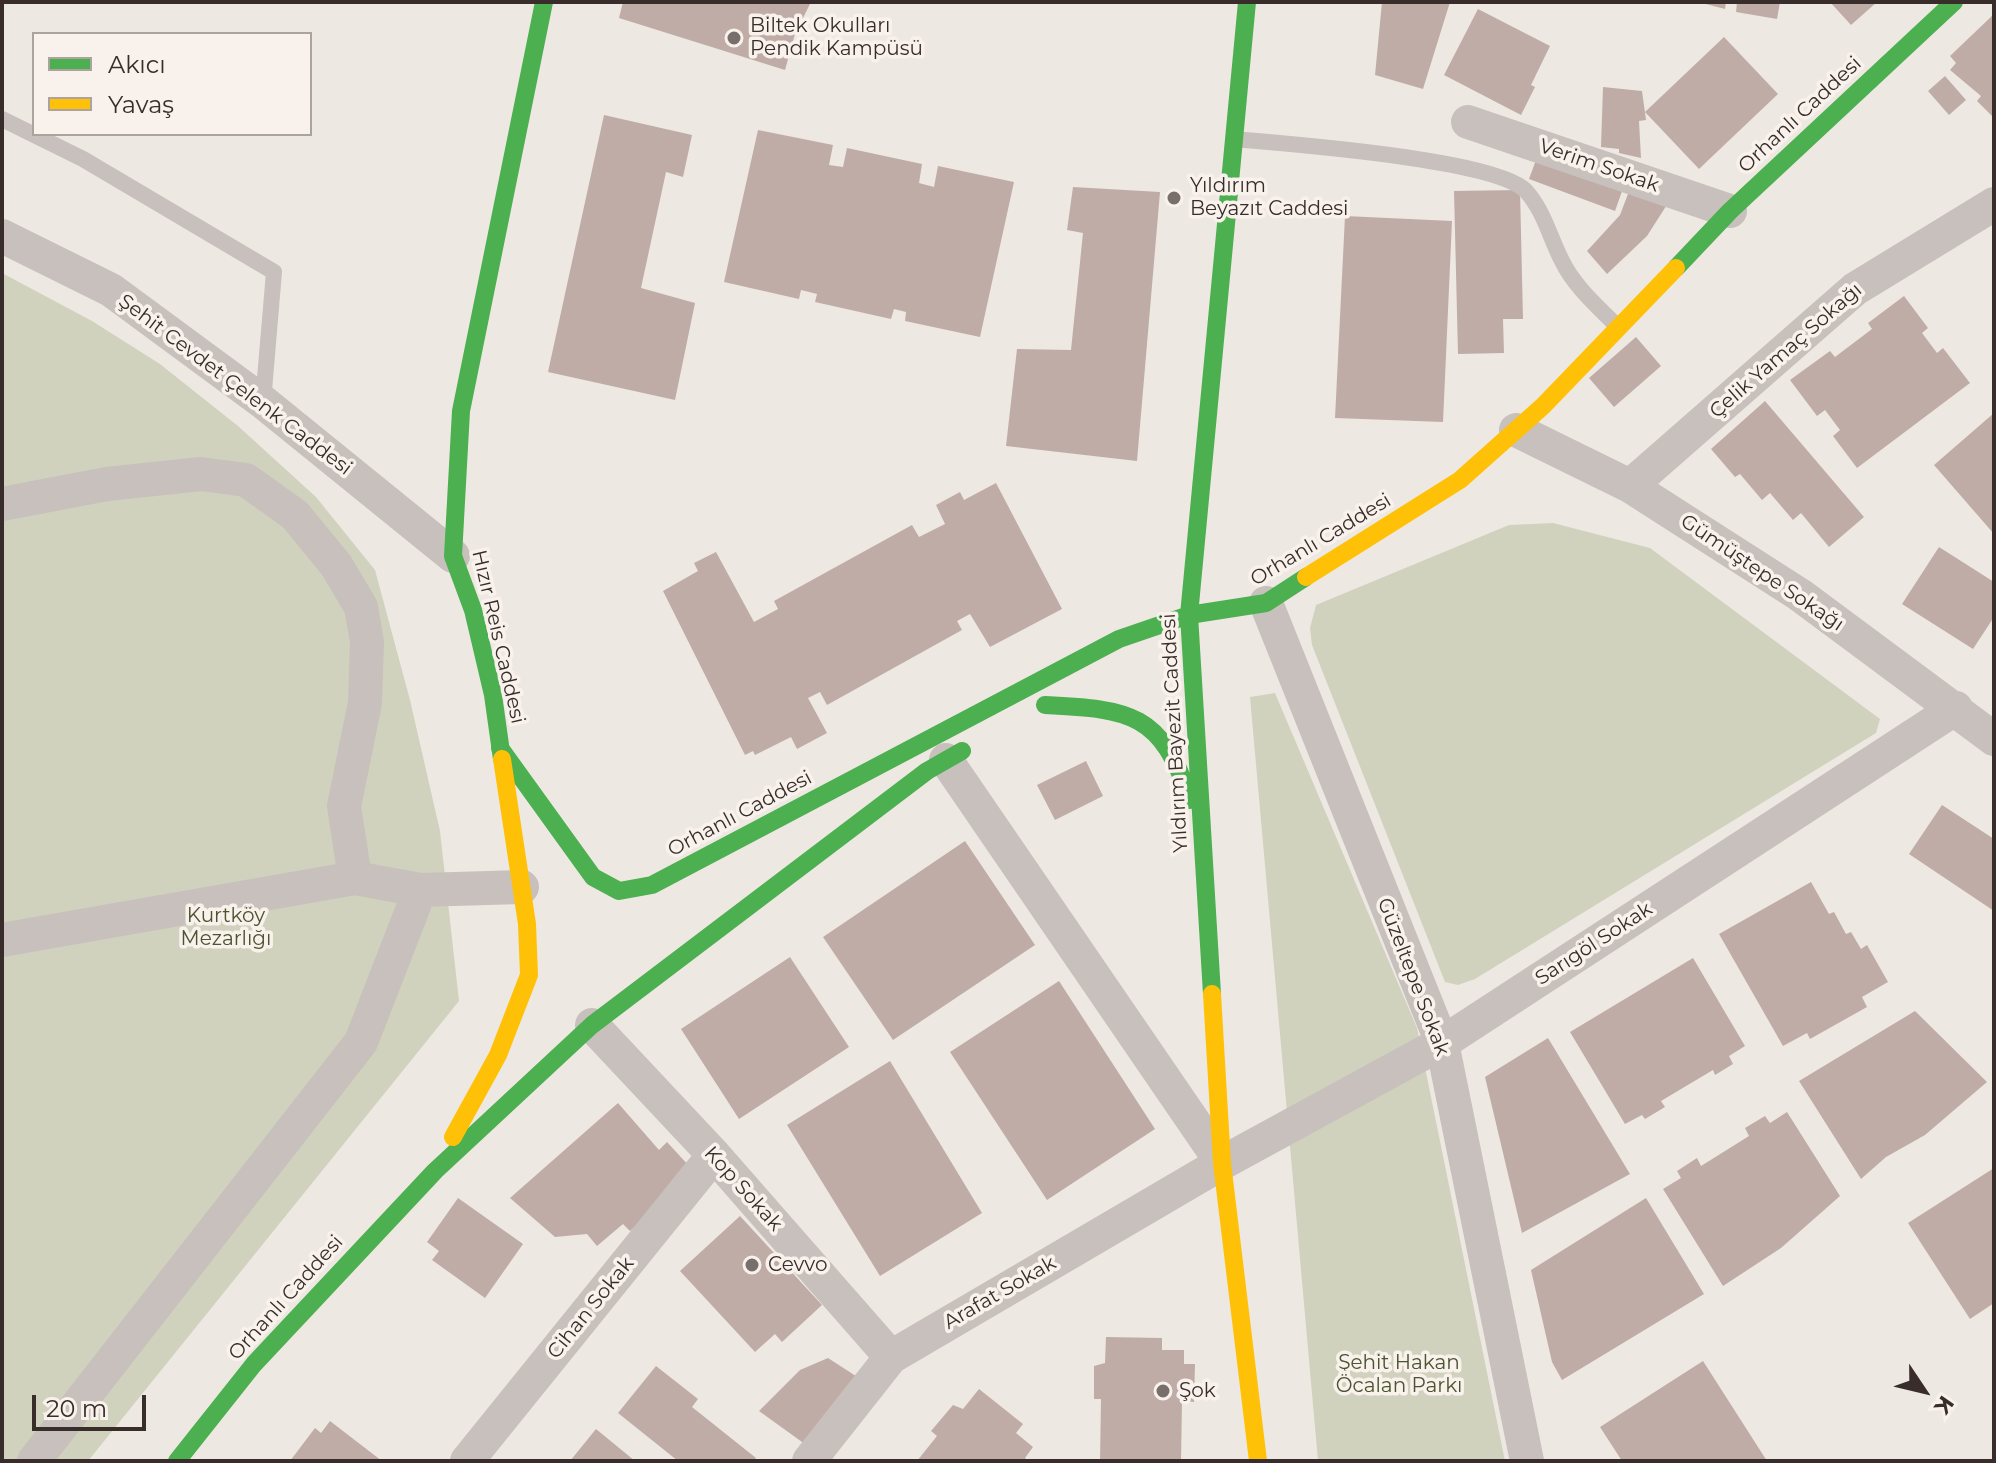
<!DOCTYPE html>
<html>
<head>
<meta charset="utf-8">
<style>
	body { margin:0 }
	#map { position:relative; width:1996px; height:1463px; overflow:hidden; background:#eee8e3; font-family:Montserrat,sans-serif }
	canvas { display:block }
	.frame { position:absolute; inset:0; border:4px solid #382d2a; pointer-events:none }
	.legend { position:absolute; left:32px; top:32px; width:280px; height:104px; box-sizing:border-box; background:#f9f2ec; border:2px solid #aca39e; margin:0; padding:10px 14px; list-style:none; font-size:24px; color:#382d2a }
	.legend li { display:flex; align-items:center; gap:16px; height:40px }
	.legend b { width:40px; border:2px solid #aca39e }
	.north { position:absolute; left:1884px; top:1351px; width:80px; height:80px; -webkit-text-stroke:6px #f9f2ec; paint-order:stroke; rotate:125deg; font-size:22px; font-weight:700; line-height:32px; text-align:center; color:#382d2a }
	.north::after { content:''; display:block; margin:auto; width:28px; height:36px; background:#382d2a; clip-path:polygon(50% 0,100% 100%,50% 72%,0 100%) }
	.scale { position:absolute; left:32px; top:1395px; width:114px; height:36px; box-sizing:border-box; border:4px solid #382d2a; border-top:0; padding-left:10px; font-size:24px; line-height:28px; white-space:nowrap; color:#382d2a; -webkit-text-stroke:6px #f9f2ec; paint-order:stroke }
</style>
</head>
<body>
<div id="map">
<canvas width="1996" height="1463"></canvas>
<div class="frame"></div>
<ul class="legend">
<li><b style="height:10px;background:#4caf50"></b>Akıcı</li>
<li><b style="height:10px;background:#ffc107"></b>Yavaş</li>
</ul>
<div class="north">K</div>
<div class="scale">20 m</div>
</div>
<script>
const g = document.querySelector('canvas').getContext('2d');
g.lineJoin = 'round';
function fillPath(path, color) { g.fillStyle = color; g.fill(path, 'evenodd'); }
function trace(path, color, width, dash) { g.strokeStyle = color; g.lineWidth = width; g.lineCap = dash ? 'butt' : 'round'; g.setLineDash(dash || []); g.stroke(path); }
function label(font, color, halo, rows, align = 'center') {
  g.font = font + ' Montserrat,sans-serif'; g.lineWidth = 7; g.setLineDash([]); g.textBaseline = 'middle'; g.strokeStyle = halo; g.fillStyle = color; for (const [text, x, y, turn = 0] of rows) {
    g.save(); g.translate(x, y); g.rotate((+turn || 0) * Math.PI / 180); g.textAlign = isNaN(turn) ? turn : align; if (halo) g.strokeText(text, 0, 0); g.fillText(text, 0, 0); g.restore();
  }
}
const green = new Path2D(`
	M2 273 92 321 160 364 238 426 316 497 375 570 410 700 440 831 459 1001 88 1461H2Z
	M1553 523 1650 548 1880 719 1876 733 1475 979 1458 985 1445 982 1312 645 1310 628 1316 605 1509 525Z
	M1275 693 1417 1028 1505 1461H1318L1250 697Z`);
const building = new Path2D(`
	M623 2H811L795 34 785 70 619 18Z
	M1382 2H1450L1423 89 1375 75Z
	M1698 2H1726L1725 9Z
	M1737 2H1780L1777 19 1736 12Z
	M1830 2H1877L1851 25Z
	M1478 9 1550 46 1531 85 1535 87 1521 115 1444 75Z
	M1994 14V118L1977 101 1981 96 1950 70 1956 63 1950 56Z
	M1724 37 1778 94 1699 169 1645 112Z
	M1945 76 1966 100 1949 115 1928 91Z
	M1603 87 1642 91 1646 120 1639 121 1641 158 1619 153V149L1601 147Z
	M604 115 692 135 683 177 666 172 641 288 695 303 675 400 548 372Z
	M758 130 833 145 829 165 843 167 847 148 922 164 919 183 934 187 938 166 1014 182 980 337 905 321 906 312 894 309 891 319 815 302 817 294 801 290 799 299 724 282Z
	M1539 152 1625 183 1615 211 1529 179Z
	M1631 186 1670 200 1647 236 1607 274 1587 251 1620 215Z
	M1073 187 1160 192 1137 461 1006 446 1017 349 1071 350 1083 233 1067 230Z
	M1520 190 1523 319H1503L1504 353 1458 354 1454 191Z
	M1345 216 1452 221 1443 422 1335 418Z
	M1904 296 1928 328 1922 333 1937 353 1943 348 1970 383 1857 468 1833 436 1840 430 1825 410 1817 416 1790 380 1830 351 1835 357 1872 329 1868 323Z
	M1636 337 1661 366 1614 407 1589 378Z
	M1765 401 1864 517 1829 547 1801 513 1793 520 1770 493 1762 500 1740 474 1735 477 1711 449Z
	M1994 413V534L1934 465Z
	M996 483 1062 609 990 647 970 614 957 621 962 630 827 705 820 692 808 698 827 733 797 749 791 737 755 755 753 751 745 755 663 591 698 571 694 563 716 552 754 622 778 609 774 601 912 525 919 537 945 524 936 505 960 492 964 500Z
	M1939 547 1994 582V617L1973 649 1902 604Z
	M1086 761 1103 796 1055 820 1037 785Z
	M1942 805 1994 839V911L1909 854Z
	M965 841 1035 945 893 1040 823 937Z
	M1811 882 1829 914 1834 912 1846 934 1851 932 1861 949 1867 945 1888 982 1862 997 1867 1007 1810 1039 1807 1033 1783 1046 1719 934Z
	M790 957 849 1047 739 1119 681 1029Z
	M1693 958 1745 1046 1729 1056 1733 1064 1715 1075 1713 1070 1661 1101 1665 1107 1645 1119 1642 1115 1625 1124 1570 1032Z
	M1059 981 1155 1129 1047 1200 950 1052Z
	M1915 1011 1987 1082 1925 1135 1886 1157 1861 1179 1799 1081Z
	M1548 1038 1630 1174 1522 1233 1485 1077Z
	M890 1061 982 1213 880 1276 787 1125Z
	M618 1103 659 1150 667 1142 690 1167 670 1196 630 1231 623 1224 597 1246 587 1234 555 1237 510 1198Z
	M1787 1112 1840 1196 1781 1248 1723 1286 1663 1189 1681 1178 1677 1171 1697 1158 1701 1166 1749 1136 1745 1128 1765 1116 1770 1123Z
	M1994 1168V1303L1970 1319 1908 1223Z
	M458 1198 523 1244 485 1298 432 1260 439 1251 427 1242Z
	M1646 1198 1704 1294 1562 1380 1552 1362 1531 1270Z
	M740 1216 822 1305 782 1342 775 1334 755 1352 680 1271Z
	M1106 1337 1162 1338V1350H1184V1364H1195L1194 1402 1182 1401 1181 1461H1100L1101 1399H1094V1366L1105 1363Z
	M828 1358 862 1380 809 1447 759 1411 800 1370Z
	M1703 1361 1767 1461H1622L1600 1427Z
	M656 1366 698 1399 692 1407 756 1458 753 1461H678L618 1413Z
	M979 1389 1023 1424 1016 1433 1033 1447 1025 1458 1028 1461H917L937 1436 931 1431 953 1405 963 1409Z
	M330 1421 382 1461H290L315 1428 321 1433Z
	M596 1429 635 1461H570Z`);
const lane = new Path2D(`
	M2 119 83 159 274 272 263 402
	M1234 139C1287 144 1496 159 1526 191 1544 211 1550 238 1562 261 1574 286 1598 307 1617 326`);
const street = new Path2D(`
	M1468 122 1730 211
	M2 236 111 290 263 402 453 556
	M1516 430 1630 486 1800 595 1994 739
	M1630 486 1855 289 1994 204
	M2 504 107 484 201 474 246 480 295 515 336 565 361 607 367 642 365 703 344 806 355 878
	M1266 603 1442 1043 1527 1461
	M946 760 1222 1163
	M2 940 355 878 420 890 522 887
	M592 1025 714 1155 891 1357
	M34 1461 361 1042 420 890
	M467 1461 714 1155
	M809 1461 891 1357 1222 1163 1442 1043 1956 708`);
const fast = new Path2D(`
	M1676 268 1730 211 1954 2
	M1045 705C1130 709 1162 713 1190 800
	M500 748 593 877 619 891 652 885 1119 639 1189 615 1266 603 1306 577
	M502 759 493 695 473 610 453 556 461 411 544 2
	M1212 994 1189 615 1247 2
	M177 1461 254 1364 435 1171 592 1025 927 771 962 751`);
const slow = new Path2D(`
	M1306 577 1460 480 1543 406 1676 268
	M1212 994 1222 1163 1258 1461
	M453 1137 498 1055 529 975 527 924 502 759`);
const markers = [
	[734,38,8,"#786e6b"],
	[1174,198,8,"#786e6b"],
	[752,1265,8,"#786e6b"],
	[1163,1391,8,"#786e6b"]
];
const poiNames = [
	["Biltek Okulları",750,26],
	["Pendik Kampüsü",750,49],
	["Yıldırım",1190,186],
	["Beyazıt Caddesi",1190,209],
	["Cevvo",768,1265],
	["Şok",1179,1391]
];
const streetNames = [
	["Orhanlı Caddesi",1800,115,-43],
	["Verim Sokak",1599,166,19],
	["Çelik Yamaç Sokağı",1786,351,-41],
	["Şehit Cevdet Çelenk Caddesi",235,385,37],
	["Orhanlı Caddesi",1321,540,-31],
	["Gümüştepe Sokağı",1762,573,34],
	["Hızır Reis Caddesi",498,637,77],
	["Yıldırım Bayezit Caddesi",1175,733,-93],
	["Orhanlı Caddesi",740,814,-28],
	["Sarıgöl Sokak",1594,944,-33],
	["Güzeltepe Sokak",1413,977,69],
	["Kop Sokak",743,1189,48],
	["Arafat Sokak",1000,1293,-30],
	["Orhanlı Caddesi",286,1298,-48],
	["Cihan Sokak",591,1308,-51]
];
const parkNames = [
	["Kurtköy",226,916],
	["Mezarlığı",226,939],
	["Şehit Hakan",1399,1363],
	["Öcalan Parkı",1399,1386]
];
fillPath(green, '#d0d2be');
fillPath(building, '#c0aca6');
trace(lane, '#c7c0bc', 16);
trace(street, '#c7c0bc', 34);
trace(fast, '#4caf50', 18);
trace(slow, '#ffc107', 18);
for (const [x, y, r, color] of markers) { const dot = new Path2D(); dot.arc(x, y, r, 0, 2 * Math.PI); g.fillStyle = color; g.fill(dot); trace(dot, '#f9f2ec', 3); }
label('20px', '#382d2a', '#f9f2ec', poiNames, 'left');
label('20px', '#382d2a', '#f9f2ec', streetNames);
label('20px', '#4a552f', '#f9f2ec', parkNames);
</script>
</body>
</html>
